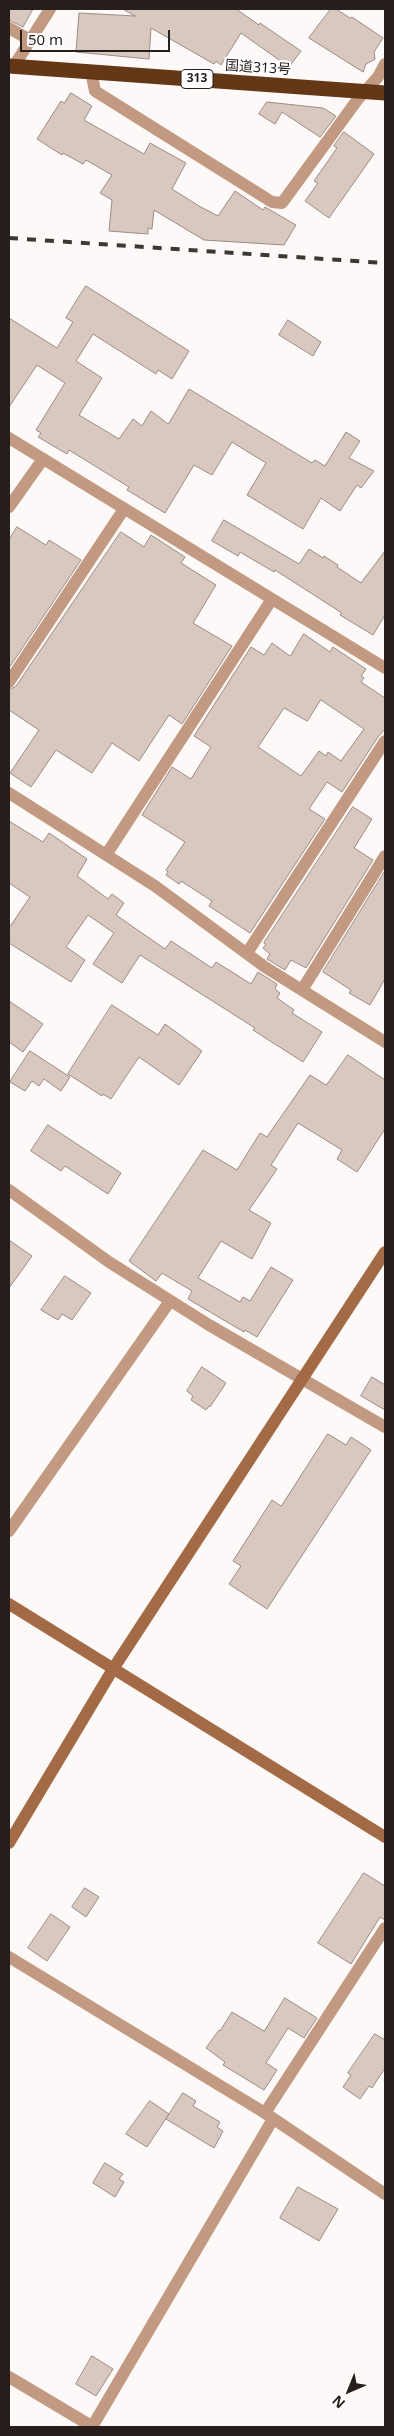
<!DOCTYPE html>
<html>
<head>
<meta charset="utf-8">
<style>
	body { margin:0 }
	#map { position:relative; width:394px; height:2436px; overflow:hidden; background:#fdf9f8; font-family:"Noto Sans",sans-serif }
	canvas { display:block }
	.frame { position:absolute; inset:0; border:10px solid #251e1b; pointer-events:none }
	.north { position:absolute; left:324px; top:2366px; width:50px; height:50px; -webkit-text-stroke:4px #fff; paint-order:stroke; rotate:224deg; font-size:14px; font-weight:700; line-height:20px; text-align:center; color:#251e1b }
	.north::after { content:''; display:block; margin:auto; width:18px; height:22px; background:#251e1b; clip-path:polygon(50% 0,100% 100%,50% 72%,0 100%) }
	.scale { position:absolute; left:20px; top:30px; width:150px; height:22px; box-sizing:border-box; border:2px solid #251e1b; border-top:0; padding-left:6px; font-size:15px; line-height:18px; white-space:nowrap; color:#251e1b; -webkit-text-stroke:4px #fff; paint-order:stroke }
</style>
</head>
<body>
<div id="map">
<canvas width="394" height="2436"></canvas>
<div class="frame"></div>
<div class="north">N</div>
<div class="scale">50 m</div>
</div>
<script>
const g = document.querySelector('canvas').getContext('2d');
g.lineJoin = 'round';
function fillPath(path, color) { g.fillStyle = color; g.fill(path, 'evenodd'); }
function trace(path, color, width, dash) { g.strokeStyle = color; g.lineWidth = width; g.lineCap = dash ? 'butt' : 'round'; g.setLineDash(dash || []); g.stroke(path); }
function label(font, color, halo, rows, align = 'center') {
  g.font = font + ' "Noto Sans","Noto Sans JP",sans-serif'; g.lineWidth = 4.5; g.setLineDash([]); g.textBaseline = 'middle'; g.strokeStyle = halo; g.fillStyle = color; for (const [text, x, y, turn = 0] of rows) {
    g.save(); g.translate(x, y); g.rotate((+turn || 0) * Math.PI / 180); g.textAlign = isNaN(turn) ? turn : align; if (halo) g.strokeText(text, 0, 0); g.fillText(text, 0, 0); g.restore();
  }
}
const building = new Path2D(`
	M9 9H33L23 27 9 20Z
	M123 9H236L259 25 260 23 301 51 289 67 241 33 221 65 216 61 214 64 151 28 149 59 76 52 79 13 135 16Z
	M331 9H336L350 18 352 17 383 38 374 52 375 59 366 64 363 72 309 38Z
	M71 93 92 106 84 120 144 154 150 143 186 163 172 189 199 206 218 216 235 191 263 210 265 207 296 225 284 245 204 240 154 210 152 229 148 228V234L109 231 112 200 100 193 112 175 86 160 83 164 63 153 62 155 37 139 61 101 64 103Z
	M267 102 323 108 336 116 320 137 282 112 275 124 259 114Z
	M344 132 374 154 329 218 305 201 318 183 314 181 337 148 334 146Z
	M86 286 189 351 172 379 158 370 156 374 93 334 76 361 102 378 79 415 119 439 133 419 142 426 151 411 168 424 169 423 189 389 312 463 315 460 325 466 346 432 360 441 349 458 374 471 361 488 357 485 340 511 321 498 303 529 247 495 266 463 232 442 212 475 194 465 165 513 127 490 129 487 69 450 67 454 38 437 41 433 36 430 65 383 37 365 9 407V318L57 348 73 322 66 318Z
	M288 320 321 342 313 356 279 335Z
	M224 520 299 564 309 549 323 558 324 556 338 565 337 567 361 583 385 551V615L373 635 340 615 342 613 275 570 274 572 240 552 238 556 212 541Z
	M17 527 46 545 49 540 81 560 9 668V540Z
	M121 532 144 547 151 535 185 557 181 563 216 585 193 623 232 646 182 724 169 715 139 761 112 743 92 773 56 750 31 787 10 773 39 730 9 710V690L16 686Z
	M304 634 330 652 333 647 366 669 361 676 364 678 361 682 385 698V729L378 737 342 792 327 782 309 809 325 819 250 933 209 906 212 901 181 881 179 884 166 875 168 872 166 870 185 842 142 815 172 767 191 779 211 747 194 736 251 647 264 655 272 643 290 656ZM321 700 364 729 341 761 328 752 326 756 319 751 301 776 258 747 284 708 307 721Z
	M353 807 372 819 354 848 373 860 306 968 291 960 285 970 267 959 270 954 263 948 266 944 264 943Z
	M9 821 43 842 49 833 87 859 77 876 108 899 112 894 124 903 116 915 165 949 171 941 212 968 216 962 251 984 258 972 277 984 275 989 280 993 277 998 294 1010 292 1013 322 1032 303 1062 253 1030 255 1028 140 955 122 983 93 964 114 933 88 915 66 947 85 960 71 982 9 943V928L30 897 9 883Z
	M385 871V979L370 1005 349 993 351 990 323 972Z
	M9 1001 43 1024 23 1052 9 1042Z
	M112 1005 158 1035 165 1024 202 1051 179 1085 139 1057 111 1099 103 1094 102 1096 68 1074Z
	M30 1051 70 1077 61 1091 44 1079 39 1086 32 1081 25 1091 10 1082Z
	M348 1055 385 1080V1129L357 1172 337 1159 342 1150 298 1123 271 1165 277 1169 249 1210 271 1223 252 1259 221 1241 198 1278 240 1302 243 1297 250 1301 271 1267 293 1280 257 1337 245 1330 244 1332 188 1299 192 1291 162 1273 156 1281 129 1261 203 1150 237 1170 260 1133 267 1137 310 1075 326 1085Z
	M48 1125 121 1173 108 1194 65 1166 61 1171 31 1151Z
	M9 1240 32 1256 9 1288Z
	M65 1276 91 1293 72 1320 62 1314 58 1320 41 1310Z
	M202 1367 226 1383 210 1407 209 1406 206 1410 191 1400 193 1396 187 1391Z
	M372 1377 385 1385V1410L361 1396Z
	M328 1434 346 1445 351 1437 371 1450 267 1609 229 1584 241 1566 233 1561 272 1500 281 1506Z
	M364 1873 385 1886V1920L380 1917 351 1964 318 1943Z
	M85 1888 99 1897 86 1917 72 1907Z
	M51 1914 70 1927 47 1961 28 1948Z
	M285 1998 317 2018 304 2038 288 2028 266 2063 277 2070 264 2090 223 2065 225 2062 206 2048 219 2030 220 2031 232 2012 264 2031Z
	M375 2034 385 2040V2068L372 2088 369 2086 360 2099 343 2087 351 2075 348 2073Z
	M183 2093 196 2101 193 2106 220 2122 217 2127 223 2131 214 2148 166 2119Z
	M150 2101 169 2114 147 2147 126 2134Z
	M105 2163 123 2174 119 2179 124 2182 115 2197 93 2183Z
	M298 2187 338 2209 319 2241 280 2218Z
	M92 2356 113 2369 96 2396 76 2384Z`);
const street = new Path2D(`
	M9 28 30 40
	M14 66 50 9
	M91 71 95 91 272 202 282 203 358 99 378 77 385 64
	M9 438 385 668
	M9 507 43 459
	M9 682 124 509
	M9 793 155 886 265 967 385 1042
	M106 855 272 599
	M247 953 385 741
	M302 990 385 856
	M9 1190 109 1262 209 1325 385 1427
	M9 1531 170 1301
	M9 1957 265 2113 385 2194
	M265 2113 385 1928
	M9 2377 93 2427
	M92 2427 273 2119`);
const secondary = new Path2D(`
	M9 1604 385 1837
	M9 1843 113 1669 385 1252`);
const highway = new Path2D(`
	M9 66 385 93`);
const rail = new Path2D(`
	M9 238 385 263`);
const shields = [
	[197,79,32]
];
const shieldNames = [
	["313",197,79]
];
const streetNames = [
	["国道313号",258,68,4]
];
fillPath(building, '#d9c8bf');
trace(building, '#9b8b83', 1);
trace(street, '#c19a81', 12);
trace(secondary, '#a36b45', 12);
trace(highway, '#643716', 15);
trace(rail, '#3e3835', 4, [9, 9]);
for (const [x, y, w] of shields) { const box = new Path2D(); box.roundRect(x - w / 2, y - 9.5, w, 19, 4); g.fillStyle = '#fff'; g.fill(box); trace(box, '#251e1b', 1); }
label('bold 12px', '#251e1b', null, shieldNames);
label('14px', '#251e1b', '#fff', streetNames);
</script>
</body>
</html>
